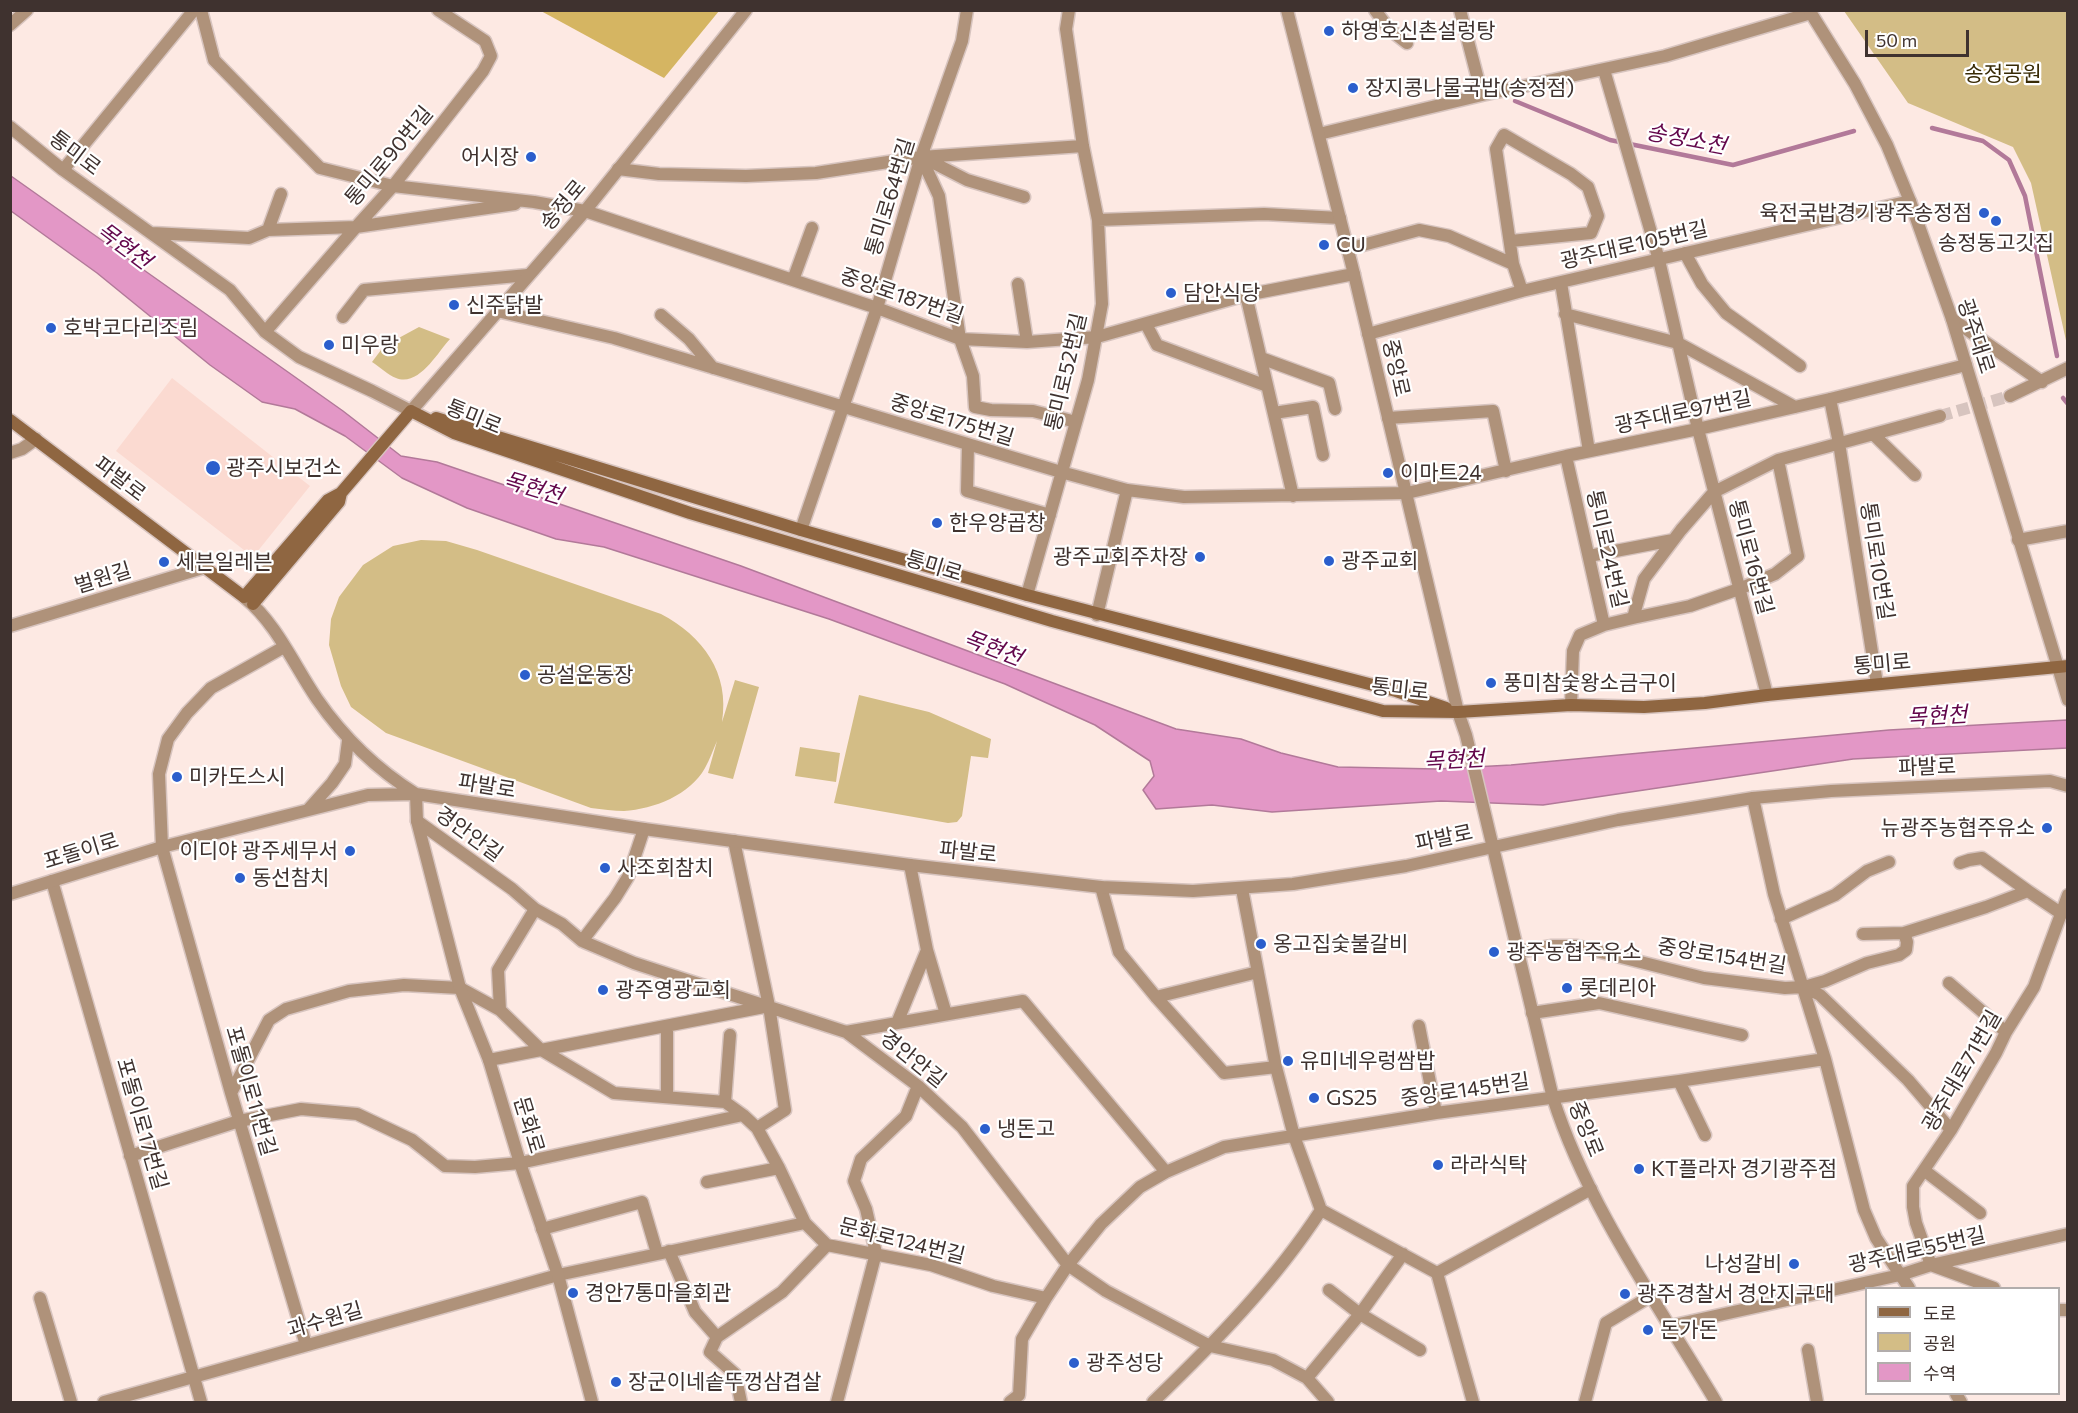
<!DOCTYPE html>
<html>
<head>
<meta charset="utf-8">
<style>
	body { margin:0 }
	#map { position:relative; width:2078px; height:1413px; overflow:hidden; background:#fde9e3; font-family:Commissioner,"Noto Sans KR",sans-serif }
	canvas { display:block }
	.frame { position:absolute; inset:0; border:12px solid #3f322f; pointer-events:none }
	.legend { position:absolute; left:1865px; top:1287px; width:195px; height:108px; box-sizing:border-box; background:#fff; border:2px solid #b2adac; margin:0; padding:8px 10px; list-style:none; font-size:18px; color:#3f322f }
	.legend li { display:flex; align-items:center; gap:12px; height:30px }
	.legend b { width:30px; border:2px solid #b2adac }
	.scale { position:absolute; left:1865px; top:30px; width:104px; height:27px; box-sizing:border-box; border:3px solid #3f322f; border-top:0; padding-left:8px; font-size:18px; line-height:21px; white-space:nowrap; color:#3f322f; -webkit-text-stroke:4px #fff; paint-order:stroke }
</style>
</head>
<body>
<div id="map">
<canvas width="2078" height="1413"></canvas>
<div class="frame"></div>
<ul class="legend">
<li><b style="height:8px;background:#8f6641"></b>도로</li>
<li><b style="height:16px;background:#d3bd86"></b>공원</li>
<li><b style="height:16px;background:#e397c6"></b>수역</li>
</ul>
<div class="scale">50 m</div>
</div>
<script>
const g = document.querySelector('canvas').getContext('2d');
g.lineJoin = 'round';
function fillPath(path, color) { g.fillStyle = color; g.fill(path, 'evenodd'); }
function trace(path, color, width, dash) { g.strokeStyle = color; g.lineWidth = width; g.lineCap = dash ? 'butt' : 'round'; g.setLineDash(dash || []); g.stroke(path); }
function label(font, color, halo, rows, align = 'center') {
  g.font = font + ' Commissioner,"Noto Sans KR",sans-serif'; g.lineWidth = 4.5; g.setLineDash([]); g.textBaseline = 'middle'; g.strokeStyle = halo; g.fillStyle = color; for (const [text, x, y, turn = 0] of rows) {
    g.save(); g.translate(x, y); g.rotate((+turn || 0) * Math.PI / 180); g.textAlign = isNaN(turn) ? turn : align; if (halo) g.strokeText(text, 0, 0); g.fillText(text, 0, 0); g.restore();
  }
}
const built = new Path2D(`
	M172 378 310 486 253 557 116 451Z`);
const green = new Path2D(`
	M1844 11H2067V345L2031 183 2013 147 1908 103Z
	M419 327 450 339C437 353 419 387 396 378 388 375 380 367 372 362L384 346Z
	M421 540 446 541 477 550 661 614C703 636 730 673 722 722L735 680 759 687 733 779 708 773 717 741C713 750 710 759 705 768 690 795 654 809 624 811 614 811 602 809 591 808L386 733 351 707 341 686 329 645 331 619 339 597 363 565 393 546Z
	M859 695 929 712 991 739 988 758 971 756 962 816 957 822 948 823 834 803Z
	M800 747 840 753 836 782 795 776Z`);
const forest = new Path2D(`
	M541 11 719 10V11L664 78Z`);
const water = new Path2D(`
	M11 176 343 411 401 456 437 462 741 566 1176 729 1241 739 1281 753 1338 767 1437 769 1511 765 1889 730 2067 720V748L1853 759 1543 805 1441 801 1272 812 1212 805 1156 809 1143 790 1154 776 1150 761 1095 725 1005 684 829 619 604 547 556 539 467 508 402 478 345 436 295 409 262 402 210 365 97 273 11 211Z`);
const stream = new Path2D(`
	M1515 101 1610 140 1733 165 1854 131
	M1932 128 1983 141 2009 160 2025 196 2057 356
	M2063 398 2068 404`);
const minorTunnel = new Path2D(`
	M1940 416 2010 396`);
const minor = new Path2D(`
	M201 10 214 60 320 168 393 186 534 202 585 211 877 308 960 339 1027 342 1097 337 1246 295 1354 274
	M1375 10 1389 29 1407 43
	M1460 10 1482 95
	M10 25 27 10
	M1604 70 1659 260 1698 429 1767 695
	M10 127 63 170 230 290 265 332 299 357 372 391 411 411
	M1319 134 1482 95 1665 56 1811 13
	M921 157 939 196 960 339 973 376 975 407 991 410 1033 411 1076 422
	M922 157 967 180 1024 197
	M618 169 659 174 746 176 816 173 921 157 1083 146
	M63 170 194 10
	M1098 220 1264 214 1340 218
	M268 230 281 194
	M152 233 249 238 268 230 356 227 515 204
	M1511 241 1591 233 1598 216 1588 187 1571 174 1504 135 1496 149 1513 264 1522 291
	M1348 249 1419 230 1449 236 1513 264
	M1685 253 1702 284 1726 313 1800 366
	M793 280 812 228
	M1561 283 1589 451
	M1018 284 1027 342
	M1246 295 1293 496
	M497 311 614 338 1061 472 1127 490 1184 497 1407 493 1566 456 1698 429 1830 399 1966 365
	M1565 314 1678 343 1795 407
	M661 315 689 339 713 368
	M343 317 364 290 528 275
	M1952 319 2042 382
	M1146 324 1157 345 1267 386
	M265 332 356 227 393 186 483 71 491 56 485 41 438 10
	M1368 334 1522 291 1910 201
	M1261 358 1329 383 1335 409
	M2010 396 2068 368
	M1830 399 1839 443 1877 684
	M1274 413 1313 407 1323 455
	M1388 418 1493 411 1506 471
	M1874 435 1915 475
	M968 445 967 491 1050 515
	M10 453 22 449 36 439
	M1566 456 1604 625 1580 635 1573 651 1571 705
	M801 530 877 308 921 157 962 41 967 10
	M2018 540 2068 531
	M1589 556 1673 540
	M1027 595 1088 380 1102 304 1098 220 1083 146 1066 29 1069 10
	M1097 615 1127 490
	M1633 618 1690 606 1739 589 1775 574 1798 556 1778 460
	M1604 625 1633 618 1644 579 1681 530 1714 492 1778 460 1940 416
	M10 626 206 567
	M284 647 211 688 187 713 168 739 159 774 162 847 231 1093 306 1345
	M1753 798 1774 894 1825 1059 1864 1210 1876 1238 1909 1288
	M417 821 512 889 535 909 562 924 582 941 634 963 846 1032 918 1086 962 1127 1068 1265 1106 1291 1210 1346 1273 1360 1307 1378 1328 1402
	M734 841 769 1006 785 1110 757 1128
	M1960 863 1969 860 1982 858 2028 891
	M52 881 201 1402
	M1101 887 1119 952 1156 997 1224 1073 1276 1067
	M1781 919 1835 895 1867 871 1889 862
	M1863 934 1904 933
	M582 941 615 898 628 877 644 829
	M927 950 946 1014
	M1518 952 1552 946H1577L1704 978 1785 988 1804 987 1825 981 1867 963 1899 955 1906 950 1907 942 1904 933 1986 907 2028 891 2062 914
	M1949 983 2006 1032
	M1804 987 1820 995 1908 1080 1951 1130
	M1156 997 1258 972
	M500 1010 498 970 535 909
	M1532 1013 1599 1003 1742 1035
	M897 1023 927 950 910 865
	M667 1026V1097
	M1419 1026 1436 1113
	M846 1032 1023 1001 1166 1172
	M489 1060 764 1007
	M1679 1081 1705 1135
	M231 1093 269 1020 286 1009 349 991 404 985 460 988 500 1010 540 1049 614 1093 725 1102 743 1115 757 1128 779 1168 805 1223 827 1245 931 1265 993 1286 1046 1298
	M725 1102 730 1035
	M130 1156 239 1121 301 1109 357 1114 412 1140 445 1166 475 1167 520 1163 743 1115
	M1925 1171 1980 1213
	M707 1182 779 1168
	M1321 1210 1437 1273 1591 1189
	M542 1229 642 1202 657 1253
	M669 1251 695 1312 717 1337 782 1292 827 1245
	M1437 1273 1473 1402
	M1994 1288 1931 1265 1916 1223 1913 1207V1186L1951 1130 1996 1053 2006 1032 2034 987 2068 895
	M1329 1290 1360 1314 1420 1350
	M40 1298 71 1402
	M2058 1310H2068
	M1670 1326 1900 1275 1931 1265 2068 1234
	M717 1337 710 1352 735 1374 741 1402
	M1808 1350 1817 1402
	M1307 1378 1360 1314 1403 1254
	M1956 1394 1961 1402
	M104 1402 558 1275 805 1223
	M837 1402 876 1253 866 1209 854 1181 861 1159 906 1116 918 1086
	M1010 1402 1019 1395 1022 1339 1046 1298 1068 1265 1101 1224 1140 1187 1166 1172 1224 1147 1436 1113 1679 1081 1825 1059
	M1153 1402C1214 1343 1275 1281 1321 1210L1294 1136 1276 1067 1242 889
	M1585 1402 1606 1323 1651 1296`);
const tertiary = new Path2D(`
	M1287 10 1354 274 1458 712 1466 735 1553 1098C1587 1205 1659 1306 1716 1402
	M1809 10 1855 84 1887 145 1910 201 1952 319 2068 700
	M411 411 585 211 746 10
	M245 598C276 623 294 665 317 699 344 738 376 769 416 794L644 829 910 865 1101 887 1193 891 1293 884 1406 866 1618 820 1753 798 1831 791 2050 781 2068 786
	M416 794 417 821 460 988 489 1060 520 1163 558 1275 592 1402
	M308 810 332 783 345 764 348 741
	M10 894 162 847 368 795 415 794`);
const secondary = new Path2D(`
	M411 411 454 433 690 513 1052 621 1383 711 1458 712 1571 705 1644 707 1705 703 1767 695 2068 666
	M436 418 801 530 1027 595 1396 691 1446 708
	M10 420 244 597 328 500 341 493 411 411
	M253 604 339 502 341 493`);
const markers = [
	[1329,31,6,"#2b5ecc"],
	[1353,88,6,"#2b5ecc"],
	[531,157,6,"#2b5ecc"],
	[1984,213,6,"#2b5ecc"],
	[1996,221,6,"#2b5ecc"],
	[1324,245,6,"#2b5ecc"],
	[1171,293,6,"#2b5ecc"],
	[454,305,6,"#2b5ecc"],
	[51,328,6,"#2b5ecc"],
	[329,345,6,"#2b5ecc"],
	[213,468,8,"#2b5ecc"],
	[1388,473,6,"#2b5ecc"],
	[937,523,6,"#2b5ecc"],
	[1200,557,6,"#2b5ecc"],
	[1329,561,6,"#2b5ecc"],
	[164,562,6,"#2b5ecc"],
	[525,675,6,"#2b5ecc"],
	[1491,683,6,"#2b5ecc"],
	[177,777,6,"#2b5ecc"],
	[2047,828,6,"#2b5ecc"],
	[350,851,6,"#2b5ecc"],
	[605,868,6,"#2b5ecc"],
	[240,878,6,"#2b5ecc"],
	[1261,944,6,"#2b5ecc"],
	[1494,952,6,"#2b5ecc"],
	[1567,988,6,"#2b5ecc"],
	[603,990,6,"#2b5ecc"],
	[1288,1061,6,"#2b5ecc"],
	[1314,1098,6,"#2b5ecc"],
	[985,1129,6,"#2b5ecc"],
	[1438,1165,6,"#2b5ecc"],
	[1639,1169,6,"#2b5ecc"],
	[1794,1264,6,"#2b5ecc"],
	[573,1293,6,"#2b5ecc"],
	[1625,1294,6,"#2b5ecc"],
	[1648,1330,6,"#2b5ecc"],
	[1074,1363,6,"#2b5ecc"],
	[616,1382,6,"#2b5ecc"]
];
const poiNames = [
	["하영호신촌설렁탕",1341,31],
	["장지콩나물국밥(송정점)",1365,88],
	["어시장",519,157,"right"],
	["육전국밥경기광주송정점",1972,213,"right"],
	["송정동고깃집",1996,243,"center"],
	["CU",1336,245],
	["담안식당",1183,293],
	["신주닭발",466,305],
	["호박코다리조림",63,328],
	["미우랑",341,345],
	["광주시보건소",226,468],
	["이마트24",1400,473],
	["한우양곱창",949,523],
	["광주교회주차장",1188,557,"right"],
	["광주교회",1341,561],
	["세븐일레븐",176,562],
	["공설운동장",537,675],
	["풍미참숯왕소금구이",1503,683],
	["미카도스시",189,777],
	["뉴광주농협주유소",2035,828,"right"],
	["이디야 광주세무서",338,851,"right"],
	["사조회참치",617,868],
	["동선참치",252,878],
	["옹고집숯불갈비",1273,944],
	["광주농협주유소",1506,952],
	["롯데리아",1579,988],
	["광주영광교회",615,990],
	["유미네우렁쌈밥",1300,1061],
	["GS25",1326,1098],
	["냉돈고",997,1129],
	["라라식탁",1450,1165],
	["KT플라자 경기광주점",1651,1169],
	["나성갈비",1782,1264,"right"],
	["경안7통마을회관",585,1293],
	["광주경찰서 경안지구대",1637,1294],
	["돈가돈",1660,1330],
	["광주성당",1086,1363],
	["장군이네솥뚜껑삼겹살",628,1382]
];
const parkNames = [
	["송정공원",2003,74]
];
const streetNames = [
	["통미로",75,153,37],
	["통미로90번길",389,156,-50],
	["통미로64번길",890,197,-73],
	["송정로",563,205,-50],
	["광주대로105번길",1634,245,-13],
	["중앙로187번길",902,296,19],
	["광주대로",1976,336,72],
	["중앙로",1396,368,77],
	["통미로52번길",1066,372,-77],
	["광주대로97번길",1683,412,-12],
	["통미로",474,417,22],
	["중앙로175번길",952,420,17],
	["파발로",120,479,37],
	["통미로24번길",1607,549,77],
	["통미로16번길",1751,557,75],
	["통미로10번길",1877,561,81],
	["통미로",934,566,17],
	["벌원길",103,578,-17],
	["통미로",1882,664,-5],
	["통미로",1400,689,6],
	["파발로",1927,767,-2],
	["파발로",487,786,9],
	["경안안길",469,834,36],
	["파발로",1444,838,-12],
	["포돌이로",81,851,-17],
	["파발로",968,852,6],
	["중앙로154번길",1722,956,9],
	["경안안길",913,1059,39],
	["광주대로71번길",1962,1071,-60],
	["중앙로145번길",1465,1090,-8],
	["포돌이로11번길",251,1091,74],
	["포돌이로17번길",142,1124,74],
	["문화로",529,1125,73],
	["중앙로",1586,1129,68],
	["문화로124번길",902,1241,14],
	["광주대로55번길",1917,1250,-13],
	["과수원길",325,1320,-16]
];
const waterNames = [
	["송정소천",1686,139,11],
	["목현천",124,246,37],
	["목현천",533,488,17],
	["목현천",993,648,21],
	["목현천",1937,716,-3],
	["목현천",1454,760,-3]
];
fillPath(built, '#fbdad1');
fillPath(green, '#d3bd86');
fillPath(forest, '#d5b562');
fillPath(water, '#e397c6');
trace(water, '#b27999', 1.5);
trace(stream, '#b27999', 4.5);
trace(minorTunnel, '#d7c4bf', 12, [12, 6]);
trace(minor, '#d7c4bf', 15);
trace(tertiary, '#d7c4bf', 15);
trace(secondary, '#d7c4bf', 15);
trace(minor, '#af927a', 12);
trace(tertiary, '#af927a', 12);
trace(secondary, '#8f6641', 12);
for (const [x, y, r, color] of markers) { const dot = new Path2D(); dot.arc(x, y, r, 0, 2 * Math.PI); g.fillStyle = color; g.fill(dot); trace(dot, '#fff', 2); }
label('21px', '#3f322f', '#fff', poiNames, 'left');
label('21px', '#392b06', '#fff', parkNames);
label('21px', '#3f322f', '#fff', streetNames);
label('italic 22px', '#63074b', '#fff', waterNames);
</script>
</body>
</html>
